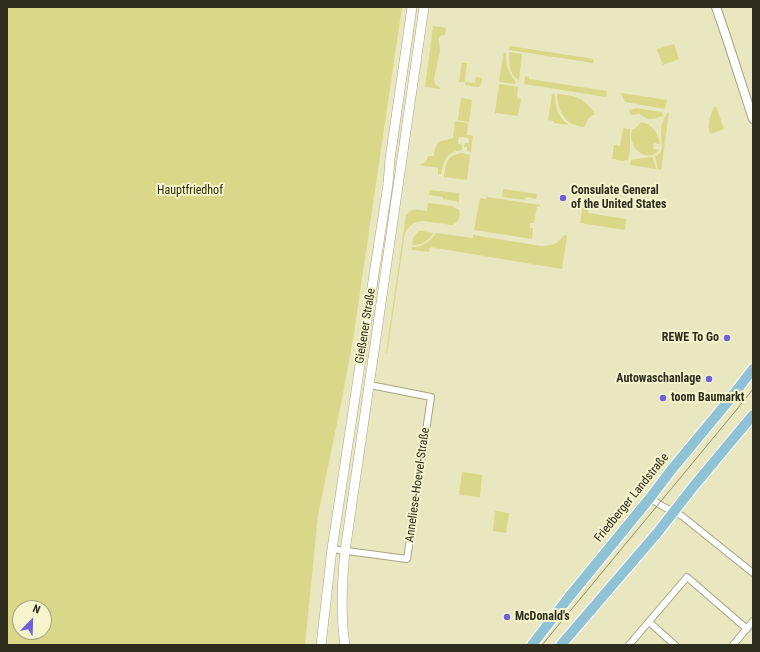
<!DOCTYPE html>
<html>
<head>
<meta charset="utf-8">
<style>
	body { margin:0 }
	#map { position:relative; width:760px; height:652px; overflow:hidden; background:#e8e7bf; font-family:"Roboto Condensed",sans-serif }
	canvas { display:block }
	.frame { position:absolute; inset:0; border:8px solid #2d2c1d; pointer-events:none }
	.north { position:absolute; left:12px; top:600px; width:40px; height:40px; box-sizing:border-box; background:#f5f4cc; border:1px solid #a5a486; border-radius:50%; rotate:23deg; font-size:11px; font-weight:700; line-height:16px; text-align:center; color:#2d2c1d }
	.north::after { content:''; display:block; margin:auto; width:14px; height:18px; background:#715ed8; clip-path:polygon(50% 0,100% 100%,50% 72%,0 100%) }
</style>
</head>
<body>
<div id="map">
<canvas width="760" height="652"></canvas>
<div class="frame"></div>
<div class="north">N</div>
</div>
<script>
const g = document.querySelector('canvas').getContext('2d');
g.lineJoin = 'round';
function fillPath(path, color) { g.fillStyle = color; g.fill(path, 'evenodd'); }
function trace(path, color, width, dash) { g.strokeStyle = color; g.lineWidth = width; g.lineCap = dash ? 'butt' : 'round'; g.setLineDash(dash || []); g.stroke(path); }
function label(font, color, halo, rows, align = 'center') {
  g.font = font + ' "Roboto Condensed",sans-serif'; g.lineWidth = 4; g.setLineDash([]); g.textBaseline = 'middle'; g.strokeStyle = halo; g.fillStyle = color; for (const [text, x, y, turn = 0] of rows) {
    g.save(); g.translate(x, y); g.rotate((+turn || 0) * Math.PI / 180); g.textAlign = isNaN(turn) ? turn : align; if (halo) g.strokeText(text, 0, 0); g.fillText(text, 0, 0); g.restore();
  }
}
const green = new Path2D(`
	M7 7H402L354 333 343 394 318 515 305 645H7ZM20 608H44V632H20Z
	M433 26 446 28 445 35C434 35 441 45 440 52L434 78 435 84 441 89 425 87Z
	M674 44 679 59 663 65 657 49Z
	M510 46 594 59 593 63 509 50Z
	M504 52 506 53C506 64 508 73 516 82L515 84 500 82 499 81Z
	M509 52 522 54 519 80C509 75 509 63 509 52Z
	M462 63H467L465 82 475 83 476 77 482 78C482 82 482 85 478 87L465 85V82H459Z
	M525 76 529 77V79L607 91 606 97 524 84Z
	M500 84 518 87 517 98 521 99 518 116 495 113 499 85Z
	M621 93 667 100 665 109 625 102Z
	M552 94H554L555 95C555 107 558 117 568 124V125L554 123V121L548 120Z
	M559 94C576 96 585 98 595 114L589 118 584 127C566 126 558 112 557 95Z
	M461 98 472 100 469 122 458 120Z
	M716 106 724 129 710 134C707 125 710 116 714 107Z
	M636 108 661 112 663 114V116L654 119H648L639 114 631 115 629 112V110Z
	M667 113H669L661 170 658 169 655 157C667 150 660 142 661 131 661 125 664 119 667 113Z
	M455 121 468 123 467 135 473 136 471 152 467 151V147H464L465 143H469V138L459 137 458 144 462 145V150C446 152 443 161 441 175L438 174V168L419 165 426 162 428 156H434C436 140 438 142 453 138Z
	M641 122C653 124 658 133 660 144L654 143 653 149 659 150C646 165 627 146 632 130L636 128Z
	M623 128 630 129V151L628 160 623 161 612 159 614 145 620 146Z
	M462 153 470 155 467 180 444 177C446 164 446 155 462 153Z
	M653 157 656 169 630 165 631 160 643 158Z
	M503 189 537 194 536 199 526 197 525 200 502 197Z
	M430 190 459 193V202L443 199V197L429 195Z
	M585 192 591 193 588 213 626 219 625 230 580 223Z
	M487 197 540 205V206H537L534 223H530V228H533L532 239 474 230 480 198 486 199Z
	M428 203 452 206 459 210C461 217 459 222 452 225L423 221C414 221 410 225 405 233L387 353H386L406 215C414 207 418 210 427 211Z
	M419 231H422L433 233C430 240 420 246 412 245L413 238Z
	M436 233 473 238V235L541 246C553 245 557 245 564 235L567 236 562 269 430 247 429 252 412 250V247C423 247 431 241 436 233Z
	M462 472 482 475 480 497 459 495Z
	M495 511 509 513 506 533 493 531Z`);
const minor = new Path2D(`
	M650 498 662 506 682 516 753 573
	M332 549 407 559 431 397 370 385
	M649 622 675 645
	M629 645 687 577 747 629
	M733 645 753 621`);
const tertiary = new Path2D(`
	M716 7 726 36 753 119`);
const secondary = new Path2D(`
	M321 645 332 549 360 365 388 184 390 159 412 7
	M345 645C340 614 342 582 345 551L424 7`);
const primary = new Path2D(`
	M532 645 569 597 650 498 672 469 726 404 753 369
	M561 645 658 532 693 487 753 415`);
const tram = new Path2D(`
	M542 645 738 408 753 389`);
const markers = [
	[563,198,4,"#715ed8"],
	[727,338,4,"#715ed8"],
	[709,379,4,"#715ed8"],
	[663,398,4,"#715ed8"],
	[507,617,4,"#715ed8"]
];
const parkNames = [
	["Hauptfriedhof",190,191]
];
const poiNames = [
	["Consulate General",571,191],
	["of the United States",571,205],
	["REWE To Go",719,338,"right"],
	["Autowaschanlage",701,379,"right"],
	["toom Baumarkt",671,398],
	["McDonald's",515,617]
];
const streetNames = [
	["Gießener Straße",366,326,-81],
	["Anneliese-Hoevel-Straße",418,485,-82],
	["Friedberger Landstraße",632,498,-51]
];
fillPath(green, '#dbd788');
trace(minor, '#a6a57f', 8);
trace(tertiary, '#a6a57f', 10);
trace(secondary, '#a6a57f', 10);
trace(primary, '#fff', 12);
trace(minor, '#fff', 6);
trace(tertiary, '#fff', 8);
trace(secondary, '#fff', 9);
trace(primary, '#8fc2d5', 10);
trace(tram, '#919073', 1);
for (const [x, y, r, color] of markers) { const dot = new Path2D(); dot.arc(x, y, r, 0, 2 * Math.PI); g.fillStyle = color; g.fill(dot); trace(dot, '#f5f4cc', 1.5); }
label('12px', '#2e2c02', '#f5f4cc', parkNames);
label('bold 12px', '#2d2c1d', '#f5f4cc', poiNames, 'left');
label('12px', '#2d2c1d', '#f5f4cc', streetNames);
</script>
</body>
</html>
